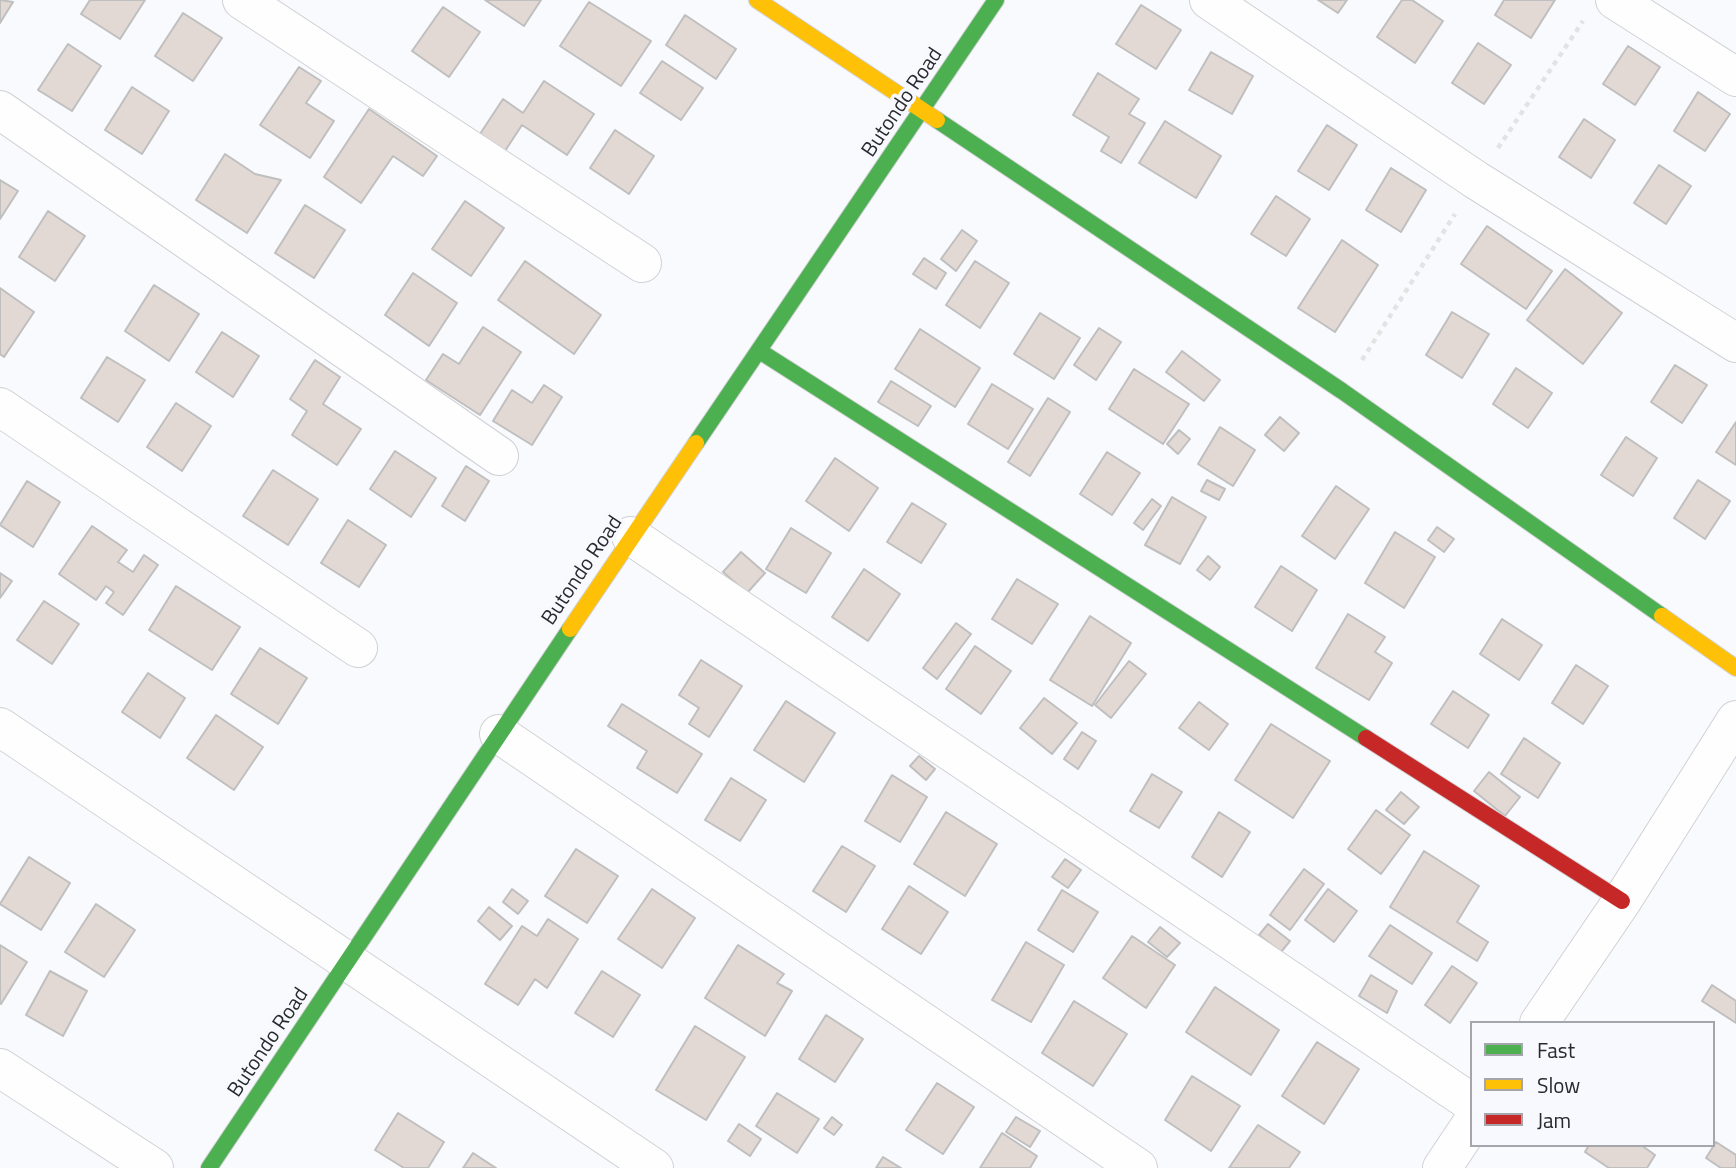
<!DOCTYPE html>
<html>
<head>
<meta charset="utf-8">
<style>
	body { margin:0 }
	#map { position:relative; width:1736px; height:1168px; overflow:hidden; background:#f9fafd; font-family:"Titillium Web",sans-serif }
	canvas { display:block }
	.legend { position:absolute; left:1470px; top:1021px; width:245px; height:126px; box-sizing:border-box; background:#f7f9ff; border:2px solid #a4a6ab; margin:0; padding:9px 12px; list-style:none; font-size:21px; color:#282a2d }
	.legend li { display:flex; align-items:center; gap:14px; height:35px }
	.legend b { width:35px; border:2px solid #a4a6ab }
</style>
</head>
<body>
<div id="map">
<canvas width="1736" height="1168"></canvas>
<ul class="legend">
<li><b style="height:9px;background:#4caf50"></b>Fast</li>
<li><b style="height:9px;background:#ffc107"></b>Slow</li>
<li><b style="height:9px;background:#c62828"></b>Jam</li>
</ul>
</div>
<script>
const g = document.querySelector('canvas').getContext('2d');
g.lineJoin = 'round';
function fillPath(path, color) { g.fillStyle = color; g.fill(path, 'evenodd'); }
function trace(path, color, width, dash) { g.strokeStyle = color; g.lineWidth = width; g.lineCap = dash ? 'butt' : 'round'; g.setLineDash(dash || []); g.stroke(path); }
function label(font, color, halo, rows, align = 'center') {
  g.font = font + ' "Titillium Web",sans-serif'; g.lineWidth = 7; g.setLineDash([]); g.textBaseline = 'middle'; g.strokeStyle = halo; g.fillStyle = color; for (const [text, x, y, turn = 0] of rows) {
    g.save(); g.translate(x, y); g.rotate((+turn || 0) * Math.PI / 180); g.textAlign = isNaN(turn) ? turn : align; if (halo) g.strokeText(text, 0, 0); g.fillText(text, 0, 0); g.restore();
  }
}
const building = new Path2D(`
	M0 0 13 2 0 23Z
	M90 0H145L120 39 81 14Z
	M485 0H541L524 26Z
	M1318 0H1347L1338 13Z
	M1402 0H1412L1443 21 1415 63 1377 37Z
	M1504 0H1555L1531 38 1495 15Z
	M589 2 651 41 621 86 560 46Z
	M1141 5 1181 30 1156 69 1116 44Z
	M443 7 480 32 449 77 412 51Z
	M183 13 222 38 193 81 155 56Z
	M685 15 736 49 716 79 666 45Z
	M1478 43 1511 65 1484 104 1452 83Z
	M68 44 101 66 72 111 38 90Z
	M1628 46 1660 67 1635 105 1603 84Z
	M1211 52 1253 76 1232 114 1189 90Z
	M662 61 703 88 681 120 640 93Z
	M299 67 321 81 306 103 334 121 310 158 260 125Z
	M1098 73 1139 99 1129 114 1145 123 1121 163 1101 151 1109 137 1073 115Z
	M544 81 594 114 567 155 522 125 503 154 478 137 503 99 523 113Z
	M132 87 169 111 142 154 105 130Z
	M1698 92 1730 114 1705 151 1674 131Z
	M369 109 437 156 423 176 393 156 361 203 324 177Z
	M1584 119 1615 140 1591 178 1559 157Z
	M1165 121 1221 156 1196 198 1139 163Z
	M1327 125 1357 145 1329 190 1298 171Z
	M615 130 654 156 629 194 590 168Z
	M225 154 255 174 281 180 247 233 196 200Z
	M1659 165 1691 186 1666 224 1634 203Z
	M1391 168 1426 190 1401 232 1366 210Z
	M0 180 18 191 0 219Z
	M1276 196 1310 219 1286 256 1251 234Z
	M465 201 504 228 471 276 432 249Z
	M305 205 345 230 314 278 275 253Z
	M48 211 85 236 55 281 19 257Z
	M1487 226 1552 271 1526 309 1461 264Z
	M962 230 977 241 956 271 941 259Z
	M1342 240 1378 265 1335 332 1298 308Z
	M924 258 946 273 936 289 913 274Z
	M525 261 601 315 574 354 498 300Z
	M975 261 1009 283 980 328 946 305Z
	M1565 269 1622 313 1583 364 1527 320Z
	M413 273 457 303 429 346 385 315Z
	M154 285 199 314 169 361 125 331Z
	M0 288 34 312 4 357 0 354Z
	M1452 312 1489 334 1462 378 1426 355Z
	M1040 313 1080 338 1054 379 1014 354Z
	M483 327 521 352 480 415 426 380 443 354 459 364Z
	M1099 328 1121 342 1096 380 1074 365Z
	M920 329 980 368 955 407 895 369Z
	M222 332 259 356 233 397 196 372Z
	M1182 351 1220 380 1204 401 1166 372Z
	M107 357 145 380 118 422 81 398Z
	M315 360 340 377 323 404 361 429 337 465 292 435 307 411 290 399Z
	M1675 365 1707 385 1682 423 1651 402Z
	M1516 368 1552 393 1528 428 1493 404Z
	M1134 369 1189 404 1163 444 1109 409Z
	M891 381 931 406 918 426 878 402Z
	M992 384 1033 409 1008 449 968 424Z
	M544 385 562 397 532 445 493 421 512 390 532 403Z
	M1048 398 1070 412 1030 476 1008 462Z
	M176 403 211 426 182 471 147 447Z
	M1280 417 1299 433 1284 451 1265 435Z
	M1736 422V465L1716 452Z
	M1220 427 1255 450 1233 486 1198 464Z
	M1179 430 1190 439 1178 454 1167 444Z
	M1626 437 1657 458 1633 496 1601 475Z
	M395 451 436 478 411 517 370 489Z
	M1107 452 1140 473 1112 515 1080 494Z
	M835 458 878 488 849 531 806 501Z
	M466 466 489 481 465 521 442 506Z
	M273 470 318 499 288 545 243 516Z
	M1207 480 1225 489 1219 500 1201 491Z
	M1698 480 1730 501 1705 539 1674 518Z
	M27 481 60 502 33 547 0 525Z
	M1336 486 1369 509 1335 559 1302 536Z
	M1172 497 1206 517 1180 564 1145 545Z
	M1152 499 1161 506 1143 530 1134 523Z
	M912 503 946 524 921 563 887 542Z
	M348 520 386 545 359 587 321 563Z
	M92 526 127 550 118 562 133 572 144 555 158 565 123 615 106 603 114 592 106 586 96 600 59 574Z
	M1437 527 1454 539 1444 552 1428 540Z
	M791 528 831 553 806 593 766 569Z
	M1395 532 1435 557 1404 608 1365 583Z
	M741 552 765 573 747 593 723 572Z
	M1208 556 1220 567 1210 580 1197 570Z
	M1281 566 1317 590 1292 631 1255 607Z
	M864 569 900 594 868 641 832 617Z
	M0 573 12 581 0 598Z
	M1017 579 1058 604 1032 644 992 619Z
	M176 586 240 627 212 670 149 630Z
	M44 601 79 624 52 664 17 640Z
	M1348 614 1385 637 1375 652 1392 663 1369 700 1316 668Z
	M1090 616 1131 643 1092 706 1050 680Z
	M1502 619 1542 645 1519 680 1480 654Z
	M956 623 971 634 937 679 923 668Z
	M975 646 1011 671 981 714 946 689Z
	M260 648 307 678 278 724 231 694Z
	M701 660 742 686 709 737 689 724 699 708 679 695Z
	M1129 661 1146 674 1111 718 1095 705Z
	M1576 665 1608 686 1583 724 1552 703Z
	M148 673 185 698 160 738 122 712Z
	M1453 691 1489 715 1468 748 1431 724Z
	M1044 698 1077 723 1052 754 1020 728Z
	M786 701 835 733 804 782 754 750Z
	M1199 702 1228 724 1209 750 1179 728Z
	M622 704 702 754 677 793 637 768 647 751 608 726Z
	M216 715 263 747 234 790 187 758Z
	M1271 724 1330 761 1293 818 1235 780Z
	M1082 732 1096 741 1078 769 1064 759Z
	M1524 738 1560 763 1538 798 1501 774Z
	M919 756 935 769 926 780 910 766Z
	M1489 772 1520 797 1505 816 1474 791Z
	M1152 774 1182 792 1159 828 1130 811Z
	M892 775 927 797 900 842 865 821Z
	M731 778 766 800 740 841 705 820Z
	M1401 792 1419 807 1404 824 1386 810Z
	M1376 810 1410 835 1381 874 1348 849Z
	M946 812 997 844 965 896 914 864Z
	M1219 812 1250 832 1222 877 1192 857Z
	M842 846 875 866 846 912 813 891Z
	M576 849 618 876 587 923 545 896Z
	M1424 851 1479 886 1457 922 1488 942 1477 961 1390 907Z
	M29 857 70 883 41 930 0 904Z
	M1065 859 1081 870 1068 888 1052 877Z
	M1304 869 1324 884 1290 930 1270 915Z
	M909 886 948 912 921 954 882 929Z
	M512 889 528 901 518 914 503 902Z
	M652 889 695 918 662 968 618 939Z
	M1328 889 1357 911 1334 942 1305 920Z
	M1062 890 1098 912 1073 952 1038 930Z
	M96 904 135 930 104 977 65 952Z
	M489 907 512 926 500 940 478 921Z
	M548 919 578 939 547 988 535 979 518 1005 485 984 522 926 537 936Z
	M1268 924 1290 941 1281 952 1259 935Z
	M1390 925 1432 953 1412 984 1369 956Z
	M1160 927 1180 943 1167 957 1148 942Z
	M1132 936 1175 965 1146 1008 1103 978Z
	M1026 942 1064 965 1031 1022 992 1000Z
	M0 945 27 962 1 1004 0 1003Z
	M738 945 784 974 777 983 792 991 765 1036 705 998Z
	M1452 966 1477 983 1450 1023 1425 1005Z
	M50 971 87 991 63 1036 26 1015Z
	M602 971 640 995 613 1037 575 1013Z
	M1371 975 1397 991 1387 1013 1359 996Z
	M1712 985 1736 1001V1023L1702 1001Z
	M1215 987 1279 1030 1251 1075 1186 1032Z
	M1074 1001 1127 1034 1093 1086 1042 1053Z
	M826 1015 863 1039 835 1082 799 1059Z
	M695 1026 745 1057 706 1120 656 1090Z
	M1317 1042 1359 1069 1324 1124 1282 1096Z
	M1192 1076 1240 1106 1211 1151 1165 1120Z
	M937 1083 974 1107 943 1154 906 1130Z
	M777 1093 819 1119 797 1153 756 1126Z
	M398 1113 444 1142 428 1168H404L375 1150Z
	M832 1117 842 1125 834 1135 824 1128Z
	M1016 1117 1040 1131 1030 1147 1006 1132Z
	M739 1124 761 1139 750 1156 728 1141Z
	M1258 1125 1300 1152 1289 1168H1229Z
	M1002 1133 1037 1156 1030 1168H980Z
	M1716 1142 1736 1155V1168H1721L1706 1158Z
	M1589 1145H1641L1655 1155 1647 1168H1609L1585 1152Z
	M473 1153 496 1168H463Z
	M883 1157 901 1168H876Z`);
const path = new Path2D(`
	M1498 148 1583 21
	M1362 360 1455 214`);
const street = new Path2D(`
	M242 0 642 263
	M1209 0 1476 180 1736 343
	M1615 0 1736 77
	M0 110 499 456
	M0 407 358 648
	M631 536 1472 1103
	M0 727 654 1168
	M499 734 1138 1168
	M1539 1023 1622 901 1736 720
	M0 1068 154 1168
	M1442 1168 1472 1123`);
const fast = new Path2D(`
	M937 120 1342 391 1662 616
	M761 352 1366 738
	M696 443 996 0
	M209 1168 570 629`);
const slow = new Path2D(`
	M757 0 937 120
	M1662 616 1736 668
	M570 629 696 443`);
const jam = new Path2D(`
	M1366 738 1622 901`);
const streetNames = [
	["Butondo Road",903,103,-56],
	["Butondo Road",583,571,-56],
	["Butondo Road",269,1043,-56]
];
fillPath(building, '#e3d9d4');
trace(building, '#c0bfbf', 2);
trace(street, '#d0d1d4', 40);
trace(fast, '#d0d1d4', 18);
trace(slow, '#d0d1d4', 18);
trace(jam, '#d0d1d4', 18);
trace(path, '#e3e3e4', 4.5, [5, 5]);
trace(street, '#fefeff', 38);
trace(fast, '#4caf50', 16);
trace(slow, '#ffc107', 16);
trace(jam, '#c62828', 16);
label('21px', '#282a2d', '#f7f9ff', streetNames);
</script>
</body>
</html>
